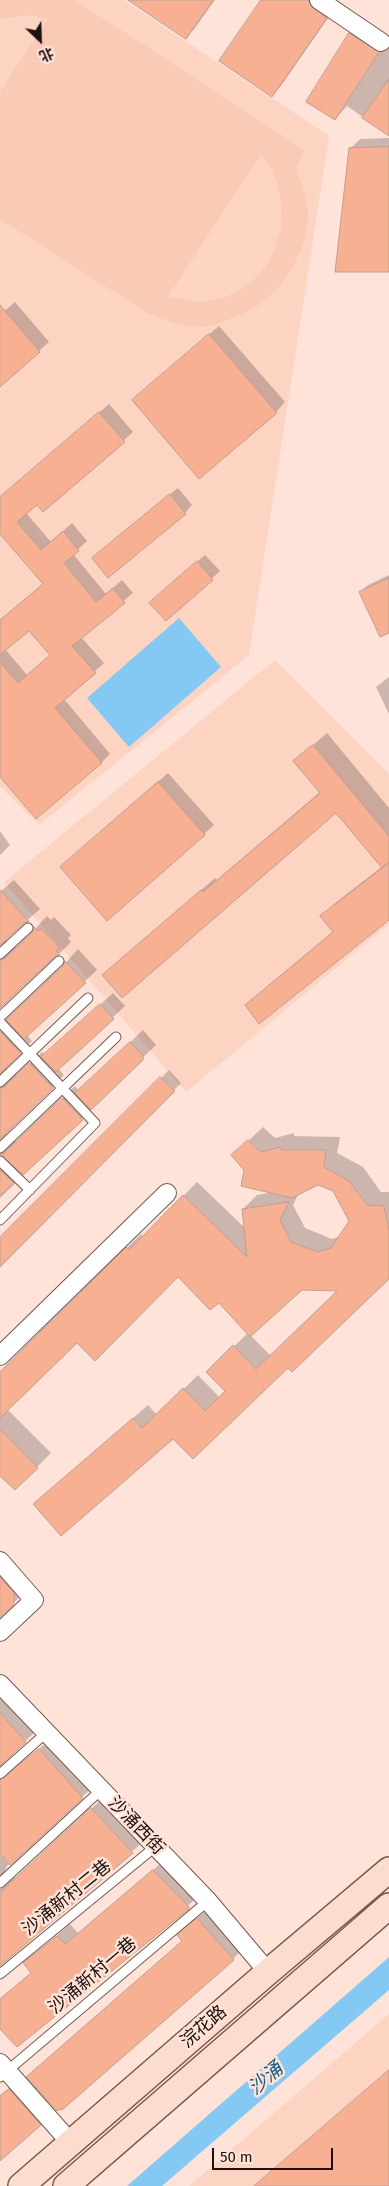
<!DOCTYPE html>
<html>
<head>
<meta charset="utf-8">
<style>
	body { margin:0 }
	#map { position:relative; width:389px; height:2186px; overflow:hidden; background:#ffe3d8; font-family:"Fira Sans","Noto Sans SC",sans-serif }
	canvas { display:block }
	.north { position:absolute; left:15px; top:15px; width:50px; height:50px; -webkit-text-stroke:4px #ffe3d8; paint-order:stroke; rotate:156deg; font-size:14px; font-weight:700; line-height:20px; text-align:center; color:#1d120d }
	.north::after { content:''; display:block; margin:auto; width:18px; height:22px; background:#1d120d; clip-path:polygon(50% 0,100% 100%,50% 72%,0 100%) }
	.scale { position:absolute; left:212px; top:2148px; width:121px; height:22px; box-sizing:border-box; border:2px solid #1d120d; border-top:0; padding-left:6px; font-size:15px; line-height:18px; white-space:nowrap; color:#1d120d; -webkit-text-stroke:4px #ffe3d8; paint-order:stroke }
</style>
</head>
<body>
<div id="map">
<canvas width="389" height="2186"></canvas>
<div class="north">北</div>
<div class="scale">50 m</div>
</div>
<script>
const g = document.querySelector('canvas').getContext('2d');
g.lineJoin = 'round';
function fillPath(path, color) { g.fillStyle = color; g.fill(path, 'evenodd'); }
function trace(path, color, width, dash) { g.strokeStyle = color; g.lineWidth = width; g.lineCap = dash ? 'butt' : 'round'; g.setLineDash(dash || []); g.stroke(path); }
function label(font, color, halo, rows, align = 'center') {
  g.font = font + ' "Fira Sans","Noto Sans SC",sans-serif'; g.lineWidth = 5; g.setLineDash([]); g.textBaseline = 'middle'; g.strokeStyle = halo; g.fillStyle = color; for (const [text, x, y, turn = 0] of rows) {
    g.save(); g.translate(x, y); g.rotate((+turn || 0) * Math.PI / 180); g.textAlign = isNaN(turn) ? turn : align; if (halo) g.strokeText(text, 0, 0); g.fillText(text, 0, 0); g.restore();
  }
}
const built = new Path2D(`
	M0 0H123L329 136 249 655 39 825 0 786Z
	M275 660 389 774V924L186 1092 4 882Z
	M389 2014V2186H189Z`);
const green = new Path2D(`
	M0 0H75L304 150 296 168C300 182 307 198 308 212 309 243 290 280 266 299 256 308 242 314 230 319 218 324 205 328 193 327 176 325 160 318 146 312L0 219V92L48 19 30 15 0 19ZM261 155C273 167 279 185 281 203 287 249 255 298 206 301 193 302 181 299 168 296Z`);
const water = new Path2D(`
	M179 618 221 667 129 747 87 698Z
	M389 1957V1990L162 2186H127Z`);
const shadow = new Path2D(`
	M137 0H215L195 28 186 38Z
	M263 0H323L335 8 281 86 272 96Z
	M360 25 389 43V135L347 106 335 119 350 34Z
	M389 138V271L350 149 360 139Z
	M15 302 49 342 0 385V315Z
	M219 326 285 402 276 412 133 400Z
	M109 404 133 432 43 510 37 503 26 513 51 542 72 523 87 541 73 554 106 594 122 580 133 593 81 637 104 663 64 699 110 754 102 762 0 775V620L44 584 0 533V499ZM29 629 51 655 27 675 5 649Z
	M178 488 192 505 185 513 101 551Z
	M205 555 220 571 166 620 159 595Z
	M389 575V631L360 592 368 585Z
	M389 677V714L376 687Z
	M327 733 389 808V919L246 1005 334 931 322 916 334 904 383 866 337 811 104 975 215 878 217 880 320 792 295 761Z
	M168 773 214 825 204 834 71 858Z
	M0 831 10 845 0 855Z
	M14 880 40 909 6 939 7 946 11 948 18 947 47 916 51 920 54 917 71 935 68 938 71 942 59 954 54 955 0 1007V892Z
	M78 949 97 970 27 1035 32 1041 7 1065V1074L11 1076 18 1075 42 1052 45 1055 113 993 125 1006 58 1068 64 1075 6 1134 7 1140 12 1142 18 1141 75 1086 79 1091 143 1030 156 1045 93 1105 82 1119 22 1173 24 1175 0 1198V1034L13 1022Z
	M169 1070 181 1083 0 1265V1239Z
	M263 1127 275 1138 294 1133V1136L340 1137 337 1153 363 1167 381 1192H389V1277L288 1367 173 1437 35 1504 148 1405 157 1415 198 1375 220 1398 227 1391 222 1358 248 1333 219 1301 178 1276 77 1341 7 1409 51 1453 37 1467 0 1475V1373L141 1234 143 1237 197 1182 245 1228 243 1209 257 1195 273 1192 247 1142ZM318 1183 333 1190 351 1221 341 1236 332 1239 305 1228 293 1205 299 1193ZM302 1289 340 1290 271 1356 250 1335Z
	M0 1562 21 1596 0 1615Z
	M0 1689 37 1730 7 1758 5 1762 8 1767 14 1769 18 1767 52 1738 94 1786 7 1866 5 1871 8 1876 14 1878 18 1876 104 1797 144 1841 0 1966Z
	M166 1859 200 1894 169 1924 0 2028V1999L32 1972 25 1963 70 1924 78 1933Z
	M210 1907 245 1947 233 1959 28 2077 183 1940 191 1923Z
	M22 2078 52 2112 0 2159V2096Z`);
const building = new Path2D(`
	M128 0H213L186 39Z
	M261 0H308L313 8 327 18 272 97 219 61Z
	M349 33 379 52 335 120 306 102Z
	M389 79V136L362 118Z
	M389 147V272H335L349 148Z
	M0 305 40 352 0 387Z
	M209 334 277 413 199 479 132 400Z
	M99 412 125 442 43 512 37 505 17 522 41 550 63 531 79 551 64 563 96 602 113 588 125 603 72 646 96 673 55 708 102 763 36 819 0 777V662L18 683 50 655 29 631 0 655V620L43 584 0 534V497Z
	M170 494 186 514 108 578 92 558Z
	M197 561 213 580 166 621 149 603Z
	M389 578V633L380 637 359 592Z
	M313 745 389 836V862L382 868 336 813 122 998 102 975 201 890 203 892 320 793 293 761Z
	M158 782 205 835 107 921 60 867Z
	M389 863V920L259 1024 245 1005 333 932 320 916Z
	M0 890 29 922 24 923 0 945Z
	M34 927 38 931 41 928 60 948 56 951 60 955 55 956 0 1008V960L4 959 32 933Z
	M65 961 86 983 24 1039 6 1020 63 966Z
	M100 1004 114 1019 56 1072 41 1057Z
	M0 1031 21 1054 0 1073Z
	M130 1042 143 1055V1060L91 1110 75 1093Z
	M29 1063 53 1088 0 1139V1088L4 1087Z
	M160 1077 175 1091 0 1267V1237Z
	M62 1098 83 1120 23 1175 0 1154 4 1153Z
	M248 1140 261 1152 280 1147 281 1150H326L324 1167 349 1181 367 1205 384 1206 389 1230V1279L292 1372 288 1368 193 1459 173 1439 61 1536 33 1504 133 1418 142 1428 183 1388 205 1411 225 1391 206 1372 233 1345 256 1369 337 1291 302 1290 250 1337 219 1303 210 1310 178 1277 95 1361 77 1343 0 1418V1372L126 1247 129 1250 183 1195 247 1257 242 1209 289 1202 280 1220 291 1242 317 1252 331 1248 349 1221 333 1191 318 1185 292 1198 241 1186 244 1170 231 1155Z
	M0 1170 14 1183 0 1196Z
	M0 1429 38 1468 15 1490 0 1476Z
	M0 1577 14 1593V1604L0 1617Z
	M0 1713 26 1742 0 1766Z
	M39 1749 83 1798 10 1865 0 1854V1780Z
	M91 1808 133 1853 0 1966V1893Z
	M153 1870 189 1907V1909L17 2047 0 2029V1999L31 1973 23 1963 57 1936 65 1944Z
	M197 1918 234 1960 62 2110 60 2109 57 2111 26 2077 182 1941 177 1935Z
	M389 2070V2186H254Z
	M9 2089 41 2125 0 2161V2096Z`);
const lane = new Path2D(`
	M0 954 28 928
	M0 1017 59 961
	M0 1022 95 1123 0 1220
	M0 1082 88 998
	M0 1148 116 1037
	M0 1161 30 1190
	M0 1774 46 1733
	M0 1883 101 1790
	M0 1974 155 1847
	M0 2077 208 1901`);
const street = new Path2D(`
	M319 0 381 42
	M0 1356 167 1193
	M0 1561 34 1600 0 1632
	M0 1684 208 1901 268 1972
	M0 2063 70 2142`);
const secondary = new Path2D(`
	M21 2186 268 1972 389 1870
	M66 2186 389 1906`);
const streetNames = [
	["沙涌西街",136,1826,46],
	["沙涌新村二巷",67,1898,-39],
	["沙涌新村一巷",93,1976,-40],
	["浣花路",204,2027,-41]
];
const waterNames = [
	["沙涌",266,2079,-41]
];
fillPath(built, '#fdd3c2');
fillPath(green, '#f9cab6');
fillPath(water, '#83c9f4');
fillPath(shadow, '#0003');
fillPath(building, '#f7b092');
trace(building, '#bf9f92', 1);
trace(lane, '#775a4e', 11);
trace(street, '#775a4e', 20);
trace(secondary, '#775a4e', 28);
trace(lane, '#fff', 9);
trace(street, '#fff', 18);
trace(secondary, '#fcdcce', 25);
label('18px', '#1d120d', '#ffe3d8', streetNames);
label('italic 19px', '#195e82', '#ffe3d8', waterNames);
</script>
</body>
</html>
